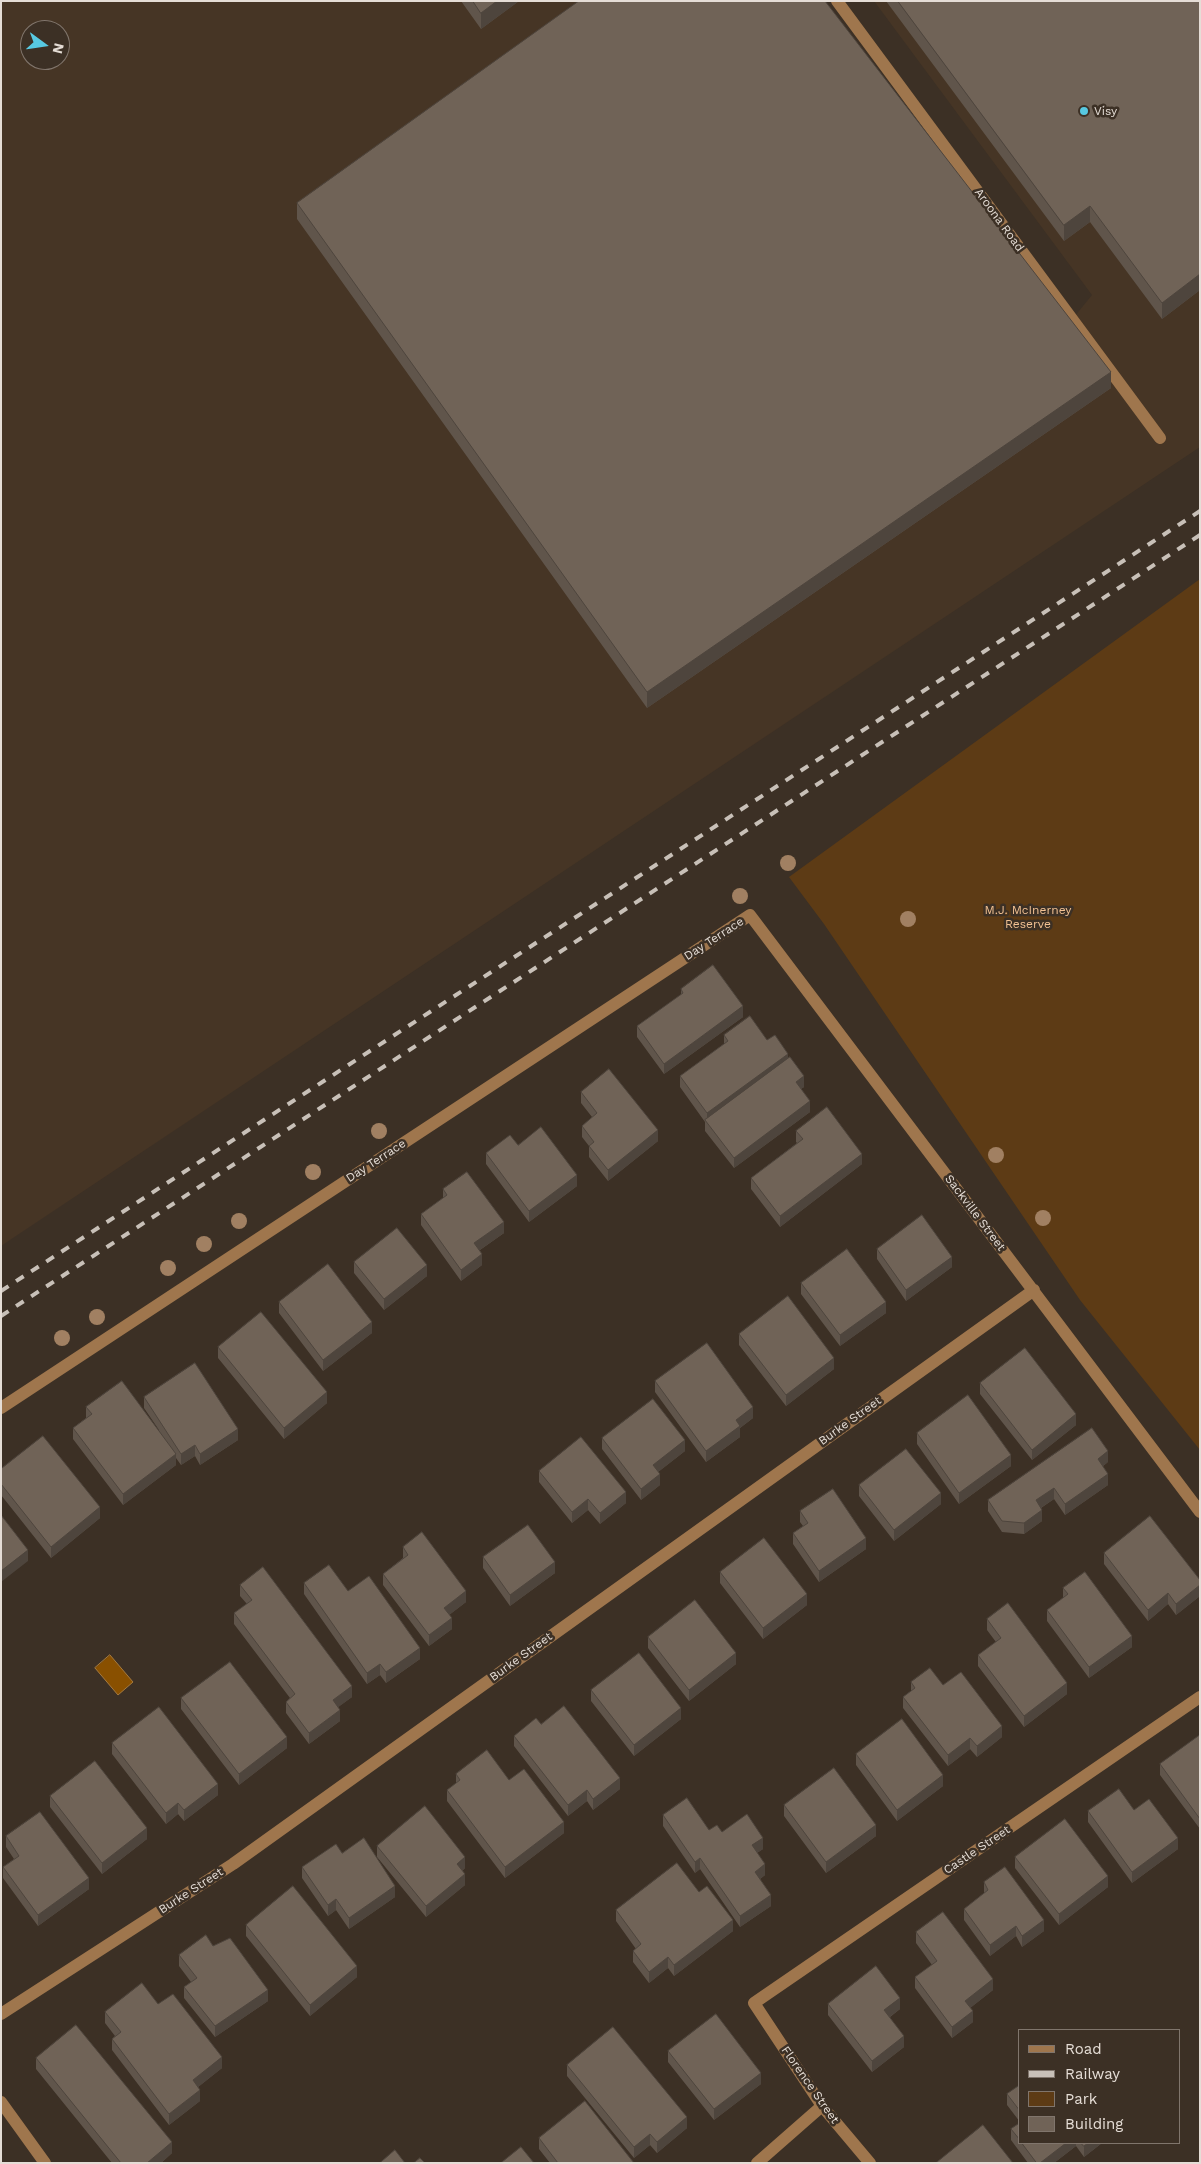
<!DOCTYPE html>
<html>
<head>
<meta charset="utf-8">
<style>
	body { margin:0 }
	#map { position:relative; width:1201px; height:2164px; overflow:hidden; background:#3c3025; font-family:"Work Sans",sans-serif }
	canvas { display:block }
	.frame { position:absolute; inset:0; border:2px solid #e5ddd6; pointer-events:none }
	.legend { position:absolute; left:1018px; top:2029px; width:162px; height:115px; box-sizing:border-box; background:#3c3025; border:1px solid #80756c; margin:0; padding:6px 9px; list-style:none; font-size:15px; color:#e5ddd6 }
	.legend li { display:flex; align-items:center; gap:10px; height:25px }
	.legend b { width:25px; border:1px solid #80756c }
	.north { position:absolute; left:20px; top:20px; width:50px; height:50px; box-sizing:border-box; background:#3c3025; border:1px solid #80756c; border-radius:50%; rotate:104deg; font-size:14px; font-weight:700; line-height:20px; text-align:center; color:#e5ddd6 }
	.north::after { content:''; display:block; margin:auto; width:18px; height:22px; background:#57c9e2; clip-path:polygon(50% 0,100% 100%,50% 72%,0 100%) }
</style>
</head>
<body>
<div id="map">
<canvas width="1201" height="2164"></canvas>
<div class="frame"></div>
<ul class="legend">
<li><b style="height:6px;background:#9f764d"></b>Road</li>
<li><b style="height:6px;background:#c8c0b8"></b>Railway</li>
<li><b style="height:14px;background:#5d3b15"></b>Park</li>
<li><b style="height:14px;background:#706357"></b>Building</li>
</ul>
<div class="north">N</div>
</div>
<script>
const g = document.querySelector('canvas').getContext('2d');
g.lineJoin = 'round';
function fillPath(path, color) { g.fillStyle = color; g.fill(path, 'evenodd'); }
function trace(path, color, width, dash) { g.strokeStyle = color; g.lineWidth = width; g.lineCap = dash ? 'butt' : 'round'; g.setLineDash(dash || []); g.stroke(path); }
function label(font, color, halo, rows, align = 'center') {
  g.font = font + ' "Work Sans",sans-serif'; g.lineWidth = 5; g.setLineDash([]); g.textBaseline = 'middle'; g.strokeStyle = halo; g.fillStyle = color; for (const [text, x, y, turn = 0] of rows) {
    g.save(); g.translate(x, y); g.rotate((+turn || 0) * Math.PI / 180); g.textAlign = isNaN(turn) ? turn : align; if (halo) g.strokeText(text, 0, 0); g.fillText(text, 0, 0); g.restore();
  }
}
const built = new Path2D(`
	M1 1H815L1061 333 1092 295 874 1H1200V447L1 1246ZM30 30H60V60H30Z`);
const green = new Path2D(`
	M1200 579V1450L1080 1300 824 924 789 877Z`);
const water = new Path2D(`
	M110 1655 133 1682 118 1695 95 1668Z`);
const minor = new Path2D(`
	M837 1 1160 438
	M1 1408 750 915 1200 1512
	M1 2014 233 1864 1034 1290
	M1 2102 45 2163
	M757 2163 822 2106
	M870 2163 822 2106 754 2003 1200 1697`);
const rail = new Path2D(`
	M1 1291 1200 511
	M1 1316 1200 535`);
const trees = [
	[788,863],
	[740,896],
	[908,919],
	[379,1131],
	[996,1155],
	[313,1172],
	[1043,1218],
	[239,1221],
	[204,1244],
	[168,1268],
	[97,1317],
	[62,1338]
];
const wall = new Path2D(`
	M461 1H519L481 29Z
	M886 1H1200V290L1162 319 1090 222 1064 241Z
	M297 203 1111 388 647 708 297 219Z
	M681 989 743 1017 664 1074 637 1037V1026L681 995Z
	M724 1035 767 1040 788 1059 804 1087 801 1089 810 1112 734 1168 705 1131V1122L680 1087V1076L724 1044Z
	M581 1092 658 1141 608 1181 589 1157V1146L582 1137V1126L592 1117 581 1103Z
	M796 1131 862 1164 780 1227 751 1189V1178L797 1143 796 1142Z
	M518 1145 577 1186 529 1222 486 1164V1153Z
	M443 1189 504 1233 480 1250 482 1265 461 1281 421 1225V1214L443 1198Z
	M877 1249 952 1267 906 1301 877 1259Z
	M354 1262 427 1276 384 1310 354 1273Z
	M801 1283 886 1313 840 1346 801 1294Z
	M279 1302 372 1333 323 1371 279 1313Z
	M739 1334 834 1369 786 1406 739 1345Z
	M218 1347 327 1403 284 1439 218 1358Z
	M655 1381 753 1418 740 1428V1437L706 1462 655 1392Z
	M980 1383 1076 1425 1032 1460 980 1394Z
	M144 1397 238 1440 200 1465 195 1456 181 1465 176 1458V1465L123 1505 73 1439V1428L86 1418V1407L159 1430 144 1408Z
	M917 1433 1011 1466 959 1504 917 1444Z
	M602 1438 685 1451 658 1472 660 1485 641 1500 602 1449Z
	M1108 1462 1103 1466 1108 1485 1065 1515 1054 1499 1041 1508 1042 1521 1024 1534 1002 1532 988 1511V1500Z
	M1 1469 100 1518 51 1558 1 1495Z
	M539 1471 626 1503 600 1524 588 1510 572 1523 539 1482Z
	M859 1485 941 1504 894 1541 859 1496Z
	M800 1511 866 1549 819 1582 793 1544V1533L803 1526 800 1522Z
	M403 1547 466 1602 449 1615 452 1629 429 1646 383 1585V1574L403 1558Z
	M1104 1553 1200 1580V1596L1176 1615 1168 1604 1148 1621 1104 1564Z
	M483 1557 555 1573 510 1606 483 1568Z
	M720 1572 807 1605 763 1639 720 1583Z
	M304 1583 348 1591 420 1659 386 1683 380 1675 367 1684 304 1594Z
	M240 1585 352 1697 338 1707 340 1721 309 1744 286 1713V1702L290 1698 234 1624V1613L247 1604 240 1596Z
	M1063 1588 1132 1647 1089 1678 1047 1621V1610L1063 1598Z
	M987 1619 1067 1694 1024 1727 978 1666V1655L996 1642 987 1630Z
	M648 1637 736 1664 689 1701 648 1648Z
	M911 1682 943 1685 1002 1737 977 1757 970 1749 948 1766 903 1708V1697L911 1691Z
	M591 1690 681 1719 634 1756 591 1701Z
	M181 1698 287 1748 239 1785 181 1709Z
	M541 1724 620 1789 593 1810 587 1801 568 1816 514 1746V1736Z
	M1200 1735V1829L1160 1775V1764Z
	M112 1743 218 1795 184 1821 178 1814 166 1824 112 1754Z
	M856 1754 943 1786 897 1821 856 1765Z
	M456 1774 509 1780 564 1833 505 1878 447 1801V1790L456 1784Z
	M50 1796 147 1839 102 1874 50 1807Z
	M784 1805 876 1836 826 1873 784 1816Z
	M1134 1810 1178 1849 1132 1883 1088 1822V1811Z
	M663 1815 709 1830 722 1832 763 1849 757 1853 765 1875 760 1879 771 1906 740 1927 700 1869 695 1873 663 1826Z
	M6 1836 89 1889 38 1926 3 1878V1867L14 1859 6 1847Z
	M377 1846 465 1868 462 1871 465 1885 426 1917 377 1857Z
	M342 1853 395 1897 349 1929 336 1910 328 1916 302 1878V1867Z
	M1015 1857 1108 1887 1059 1925 1015 1868Z
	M984 1882 1044 1931 1022 1947 1016 1936 990 1956 964 1920V1909L984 1893Z
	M699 1892 733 1931 674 1976 668 1968 649 1983 633 1962V1951L636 1949 616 1921V1910Z
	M246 1925 357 1977 310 2016 246 1936Z
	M916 1932 993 1990 970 2008 973 2022 952 2038 915 1988V1977L932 1965 916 1943Z
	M213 1946 268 2001 215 2037 184 1998V1987L191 1982 179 1966V1955Z
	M828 2004 900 2009 890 2017 904 2047 872 2072 828 2015Z
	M105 2012 222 2068 198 2087 200 2101 169 2125 112 2050V2039L115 2036 105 2023Z
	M668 2051 761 2084 714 2120 668 2062Z
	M36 2058 172 2153 161 2163H112L36 2069Z
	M567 2065 687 2128 657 2153 650 2145 634 2158 567 2076Z
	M1020 2085V2122L1007 2105V2094Z
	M1020 2123V2143H1102L1084 2157 1076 2146 1054 2163H1028L1011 2140V2129Z
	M539 2138 634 2163H550L539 2149Z`);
const shadedWall = new Path2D(`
	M497 1H519L481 29V13Z
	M1090 206V222L1064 241V225Z
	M1200 274V290L1162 319V303Z
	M1111 372V388L647 708V692Z
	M743 1006V1017L664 1074V1064Z
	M788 1054V1065L707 1121V1113Z
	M804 1076V1087L796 1092V1082Z
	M810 1101V1112L734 1168V1158Z
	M658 1130V1141L608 1181V1170Z
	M862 1154V1164L780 1227V1216Z
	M577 1175V1186L529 1222V1211Z
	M504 1222V1233L474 1254V1243Z
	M482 1254V1265L461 1281V1270Z
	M952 1257V1267L906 1301V1290Z
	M427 1265V1276L384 1310V1299Z
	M886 1302V1313L840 1346V1335Z
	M372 1322V1333L323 1371V1360Z
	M834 1358V1369L786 1406V1395Z
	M327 1392V1403L284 1439V1428Z
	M753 1407V1418L740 1428V1437L706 1462V1451L736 1420Z
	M1076 1414V1425L1032 1460V1450Z
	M238 1429V1440L200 1465V1454Z
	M685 1440V1451L653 1476V1465Z
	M195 1445V1456L181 1465V1454Z
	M1108 1451V1462L1098 1470V1459Z
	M176 1454V1465L123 1505V1494Z
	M1011 1455V1466L959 1504V1493Z
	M660 1474V1485L641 1500V1489Z
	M1108 1474V1485L1065 1515V1504Z
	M1054 1488V1499L1036 1511V1500Z
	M626 1492V1503L600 1524V1513Z
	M941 1493V1504L894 1541V1530Z
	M588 1499V1510L572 1523V1512Z
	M100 1507V1518L51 1558V1547Z
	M1042 1510V1521L1024 1534V1523Z
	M866 1538V1549L819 1582V1571Z
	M28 1550V1561L1 1582V1571Z
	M555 1562V1573L510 1606V1595Z
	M1200 1585V1596L1176 1615V1604Z
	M466 1591V1602L444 1619V1608Z
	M1168 1593V1604L1148 1621V1610Z
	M807 1594V1605L763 1639V1628Z
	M452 1618V1629L429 1646V1635Z
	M1132 1636V1647L1089 1678V1667Z
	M420 1648V1659L386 1683V1672Z
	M736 1653V1664L689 1701V1690Z
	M380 1664V1675L367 1684V1673Z
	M1067 1683V1694L1024 1727V1716Z
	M352 1686V1697L333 1711V1700Z
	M681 1708V1719L634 1756V1745Z
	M340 1710V1721L309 1744V1733Z
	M1002 1726V1737L977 1757V1746Z
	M287 1737V1748L239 1785V1774Z
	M970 1738V1749L948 1766V1755Z
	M943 1775V1786L897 1821V1810Z
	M620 1778V1789L593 1810V1799Z
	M218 1784V1795L184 1821V1810Z
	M587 1790V1801L568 1816V1805Z
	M178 1803V1814L166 1824V1813Z
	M564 1822V1833L505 1878V1867Z
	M876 1825V1836L826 1873V1862Z
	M147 1828V1839L102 1874V1863Z
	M763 1838V1849L752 1856V1845Z
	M1178 1838V1849L1132 1883V1872Z
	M465 1857V1868L457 1875V1864Z
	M700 1858V1869L695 1873V1862Z
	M765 1864V1875L755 1883V1872Z
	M465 1874V1885L426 1917V1906Z
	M1108 1876V1887L1059 1925V1914Z
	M89 1878V1889L38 1926V1915Z
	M395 1886V1897L349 1929V1918Z
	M771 1895V1906L740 1927V1916Z
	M336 1899V1910L328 1916V1905Z
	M733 1920V1931L674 1976V1965Z
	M1044 1920V1931L1022 1947V1936Z
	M1016 1926V1936L990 1956V1945Z
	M668 1957V1968L649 1983V1972Z
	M357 1966V1977L310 2016V2005Z
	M993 1979V1990L965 2012V2001Z
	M268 1990V2001L215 2037V2026Z
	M900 1998V2009L884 2021V2010Z
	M973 2011V2022L952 2038V2027Z
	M904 2036V2047L872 2072V2061Z
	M222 2057V2068L193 2091V2080Z
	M761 2073V2084L714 2120V2109Z
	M200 2090V2101L169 2125V2114Z
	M687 2117V2128L657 2153V2142Z
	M650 2134V2145L634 2158V2147Z
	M172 2142V2153L161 2163H147Z
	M1066 2143H1076V2146L1054 2163H1040Z
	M1088 2143H1102L1084 2157V2146Z`);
const building = new Path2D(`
	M473 1H497L481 13Z
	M579 1H825L1111 372 647 692 297 203Z
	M898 1H1200V274L1162 303 1090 206 1064 225Z
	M713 965 743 1006 664 1064 637 1026 683 993 681 989Z
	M750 1016 767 1040 775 1035 788 1054 707 1113 680 1076 728 1041 724 1035Z
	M790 1057 804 1076 796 1082 810 1101 734 1158 705 1120Z
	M609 1069 658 1130 608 1170 589 1146 594 1142 582 1126 597 1113 581 1092Z
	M827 1107 862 1154 780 1216 751 1178 803 1139 796 1131Z
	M541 1127 577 1175 529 1211 486 1153 510 1135 518 1145Z
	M467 1172 504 1222 474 1243 482 1254 461 1270 421 1214 447 1195 443 1189Z
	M922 1215 952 1257 906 1290 877 1249Z
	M397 1228 427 1265 384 1299 354 1262Z
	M847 1249 886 1302 840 1335 801 1283Z
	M328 1264 372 1322 323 1360 279 1302Z
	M788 1296 834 1358 786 1395 739 1334Z
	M261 1312 327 1392 284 1428 218 1347Z
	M707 1343 753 1407 736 1420 740 1426 706 1451 655 1381Z
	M1025 1348 1076 1414 1032 1450 980 1383Z
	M195 1363 238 1429 200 1454 195 1445 181 1454 144 1397Z
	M122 1381 176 1454 123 1494 73 1428 92 1414 86 1407Z
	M968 1395 1011 1455 959 1493 917 1433Z
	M653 1399 685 1440 653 1465 660 1474 641 1489 602 1438Z
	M1092 1428 1108 1451 1098 1459 1108 1474 1065 1504 1054 1488 1036 1500 1042 1510 1024 1523 1002 1521 988 1500Z
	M43 1436 100 1507 51 1547 1 1484V1469Z
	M581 1437 626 1492 600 1513 588 1499 572 1512 539 1471Z
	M906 1449 941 1493 894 1530 859 1485Z
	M833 1489 866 1538 819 1571 793 1533 808 1523 800 1511Z
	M1 1515 28 1550 1 1571Z
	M1150 1516 1200 1580V1585L1176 1604 1168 1593 1148 1610 1104 1553Z
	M528 1525 555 1562 510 1595 483 1557Z
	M422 1532 466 1591 444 1608 452 1618 429 1635 383 1574 408 1555 403 1547Z
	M764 1538 807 1594 763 1628 720 1572Z
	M329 1565 348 1591 369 1576 420 1648 386 1672 380 1664 367 1673 304 1583Z
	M263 1567 352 1686 333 1700 340 1710 309 1733 286 1702 295 1694 234 1613 252 1600 240 1585Z
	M1085 1572 1132 1636 1089 1667 1047 1610 1068 1594 1063 1588Z
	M695 1600 736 1653 689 1690 648 1637Z
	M1008 1603 1067 1683 1024 1716 978 1655 1001 1638 987 1619Z
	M639 1653 681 1708 634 1745 591 1690Z
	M230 1662 287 1737 239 1774 181 1698Z
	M930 1668 943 1685 961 1672 1002 1726 977 1746 970 1738 948 1755 903 1697 915 1688 911 1682Z
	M564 1706 620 1778 593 1799 587 1790 568 1805 514 1736 536 1718 541 1724Z
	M159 1707 218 1784 184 1810 178 1803 166 1813 112 1743Z
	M902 1719 943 1775 897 1810 856 1754Z
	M1200 1735V1819L1160 1764Z
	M487 1750 509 1780 524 1769 564 1822 505 1867 447 1790 460 1780 456 1774Z
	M95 1761 147 1828 102 1863 50 1796Z
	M834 1768 876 1825 826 1862 784 1805Z
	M1119 1789 1134 1810 1149 1799 1178 1838 1132 1872 1088 1811Z
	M687 1798 709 1830 717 1825 722 1832 747 1814 763 1838 752 1845 765 1864 755 1872 771 1895 740 1916 700 1858 695 1862 663 1815Z
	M425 1806 465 1857 457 1864 465 1874 426 1906 377 1846Z
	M40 1812 89 1878 38 1915 3 1867 19 1856 6 1836Z
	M1065 1819 1108 1876 1059 1914 1015 1857Z
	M364 1838 395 1886 349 1918 336 1899 328 1905 302 1867 336 1844 342 1853Z
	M677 1863 699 1892 707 1886 733 1920 674 1965 668 1957 649 1972 633 1951 641 1944 616 1910Z
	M1005 1867 1044 1920 1022 1936 1016 1926 990 1945 964 1909 988 1890 984 1882Z
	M293 1886 357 1966 310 2005 246 1925Z
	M943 1912 993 1979 965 2001 973 2011 952 2027 915 1977 937 1961 916 1932Z
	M206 1935 213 1946 230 1938 268 1990 215 2026 184 1987 197 1978 179 1955Z
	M876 1966 900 1998 884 2010 904 2036 872 2061 828 2004Z
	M142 1983 158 2004 173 1994 222 2057 193 2080 200 2090 169 2114 112 2039 121 2032 105 2012Z
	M716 2014 761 2073 714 2109 668 2051Z
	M76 2025 172 2142 147 2163H121L36 2058Z
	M613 2027 687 2117 657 2142 650 2134 634 2147 567 2065Z
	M1020 2085V2111L1007 2094Z
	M585 2101 634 2163H558L539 2138Z
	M1020 2123V2140L1011 2129Z
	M983 2125 1013 2163H936Z
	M1022 2143H1066L1040 2163H1037Z
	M1081 2143H1088L1084 2146Z
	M521 2147 534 2163H501Z
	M395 2150 405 2163H380Z
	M420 2158 425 2163H414Z`);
const markers = [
	[1084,111,5,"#57c9e2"]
];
const poiNames = [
	["Visy",1094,111]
];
const streetNames = [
	["Aroona Road",999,220,54],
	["Day Terrace",714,939,-33],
	["Day Terrace",376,1161,-33],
	["Sackville Street",975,1213,53],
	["Burke Street",850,1421,-36],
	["Burke Street",521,1657,-36],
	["Castle Street",977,1850,-34],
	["Burke Street",191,1891,-33],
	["Florence Street",810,2085,55]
];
const parkNames = [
	["M.J. McInerney",1028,910],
	["Reserve",1028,924]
];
fillPath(built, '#463525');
fillPath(green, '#5d3b15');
fillPath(water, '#895000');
trace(water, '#a57a40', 1);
trace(minor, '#9f764d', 12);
trace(rail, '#c8c0b8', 4, [9, 9]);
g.fillStyle = '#a18062';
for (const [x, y] of trees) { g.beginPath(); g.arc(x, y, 8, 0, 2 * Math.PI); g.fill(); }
fillPath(wall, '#60554b');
fillPath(shadedWall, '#4e453d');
fillPath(building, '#706357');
trace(building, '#4e453d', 1);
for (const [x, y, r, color] of markers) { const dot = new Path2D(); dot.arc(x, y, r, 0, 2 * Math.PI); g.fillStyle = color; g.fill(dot); trace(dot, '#3c3025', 2); }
label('12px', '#e5ddd6', '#3c3025', poiNames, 'left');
label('12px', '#e5ddd6', '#3c3025', streetNames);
label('12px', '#f3c293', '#3c3025', parkNames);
</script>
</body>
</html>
